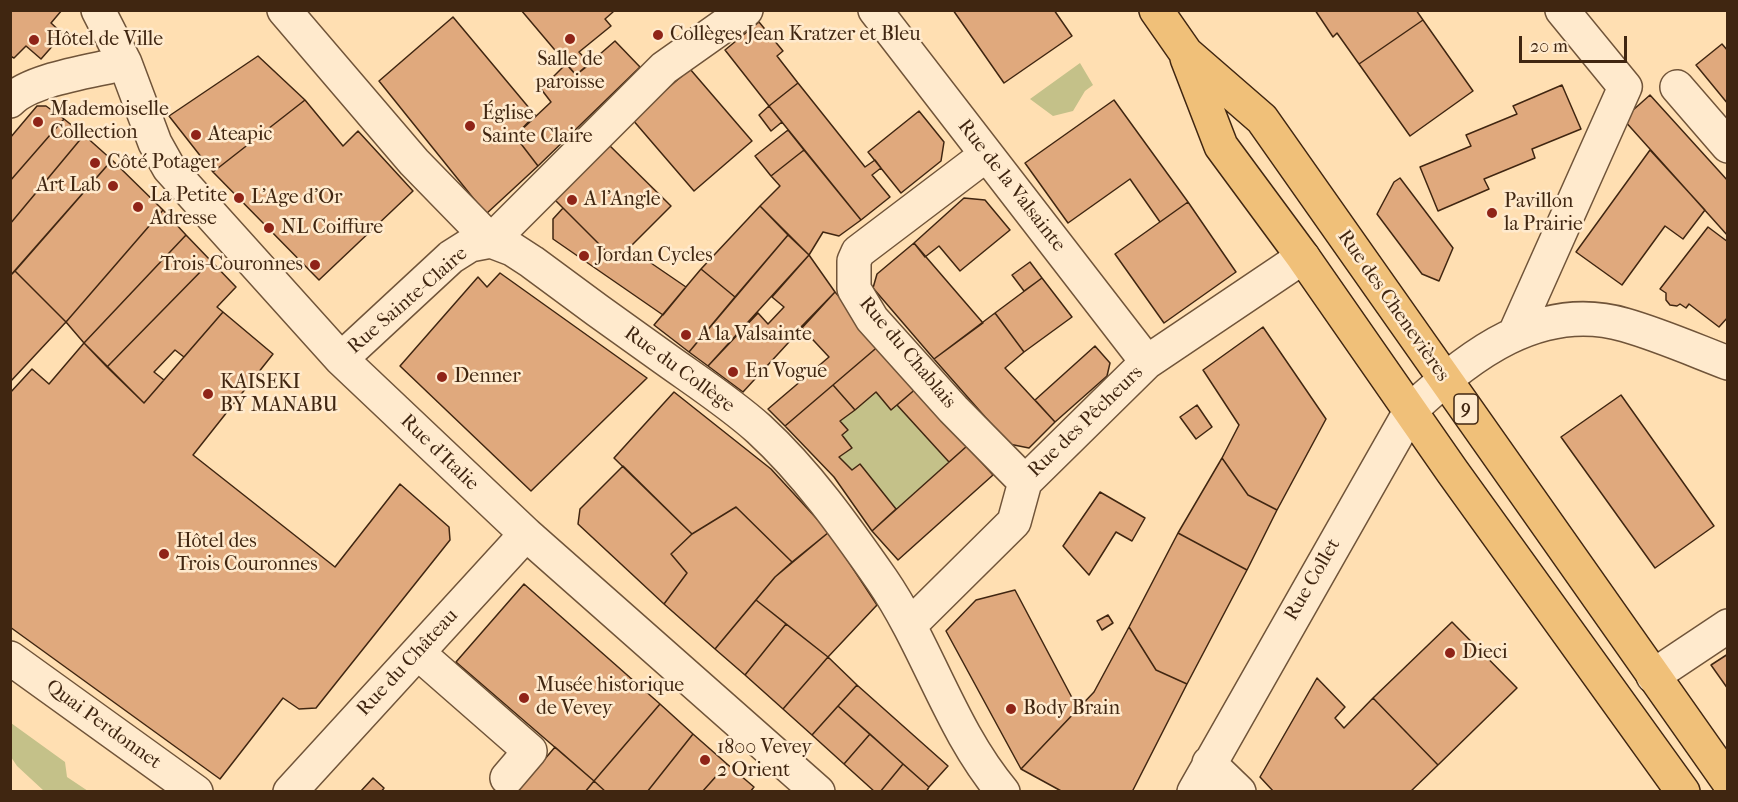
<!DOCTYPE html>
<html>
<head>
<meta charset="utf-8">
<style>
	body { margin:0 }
	#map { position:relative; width:1738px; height:802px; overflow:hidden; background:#ffdfb2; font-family:"IM FELL French Canon",serif }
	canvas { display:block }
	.frame { position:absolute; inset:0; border:12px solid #402611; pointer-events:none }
	.scale { position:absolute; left:1519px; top:36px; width:108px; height:27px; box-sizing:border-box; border:3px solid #402611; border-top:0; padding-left:8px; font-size:18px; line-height:21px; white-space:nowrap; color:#402611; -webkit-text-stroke:4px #ffeacd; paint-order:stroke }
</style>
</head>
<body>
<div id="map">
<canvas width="1738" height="802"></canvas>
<div class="frame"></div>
<div class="scale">20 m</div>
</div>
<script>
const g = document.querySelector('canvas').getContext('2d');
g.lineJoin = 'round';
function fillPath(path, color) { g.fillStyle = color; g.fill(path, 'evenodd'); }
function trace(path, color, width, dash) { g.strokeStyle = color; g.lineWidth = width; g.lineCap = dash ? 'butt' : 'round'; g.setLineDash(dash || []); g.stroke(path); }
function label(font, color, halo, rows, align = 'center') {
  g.font = font + ' "IM FELL French Canon",serif'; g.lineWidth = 5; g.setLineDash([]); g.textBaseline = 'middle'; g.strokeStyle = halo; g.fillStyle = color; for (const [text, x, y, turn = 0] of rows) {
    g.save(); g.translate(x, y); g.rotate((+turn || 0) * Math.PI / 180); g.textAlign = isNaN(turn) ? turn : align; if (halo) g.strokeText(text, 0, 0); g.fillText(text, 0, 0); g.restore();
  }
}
const green = new Path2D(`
	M1080 63 1093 85 1085 91 1073 111 1053 116 1030 99Z
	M876 392 891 410 897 405 949 462 896 509 860 464 852 470 839 457 852 448 842 435 840 421Z
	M11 723 65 762 67 777 88 791H44L17 766 11 757Z`);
const building = new Path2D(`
	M10 10H62L51 23 63 34 41 59 26 46 14 58 10 56Z
	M521 10H613V12L605 19 611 26 579 52 590 64 576 75Z
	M953 10H1054L1072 36 1004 83Z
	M1315 10H1416L1423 20 1359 64 1337 33 1333 37Z
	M453 17 535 115 515 136 538 166 486 214 379 81Z
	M1423 20 1473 91 1410 136 1359 64Z
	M759 22 783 51 777 56 798 83 769 106 725 50Z
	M615 41 640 67 538 166 515 136 551 102 541 89 566 64 576 75Z
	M1722 44 1728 51V104L1696 65Z
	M258 56 305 100 213 172 169 116Z
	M690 69 752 141 694 191 632 119Z
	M798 83 865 167 875 160 881 168 872 175 890 197 861 220 769 106Z
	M1562 85 1581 129 1532 149 1535 158 1484 179 1489 189 1438 211 1420 167 1471 146 1466 135 1517 114 1513 106Z
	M1650 95 1728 181V236L1623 119Z
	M305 100 343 146 358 131 413 191 319 280 213 172Z
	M1114 100 1188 202 1160 222 1130 179 1068 223 1025 163Z
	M37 106H46L64 119 10 181V138Z
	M769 106 782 122 771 131 759 115Z
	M919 111 944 142 941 161 901 193 868 152Z
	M64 119 84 135 10 224V181Z
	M788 130 804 150 771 176 755 156Z
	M84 135 112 160 10 276V224Z
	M607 143 671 206 616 261 553 198Z
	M804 150 861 220 839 236 823 232 809 255 760 206 780 186 771 176Z
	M1650 150 1705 210 1683 239 1665 226 1622 285 1576 252Z
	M112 160 163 210 66 322 15 271Z
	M1400 178 1453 248 1439 281 1422 274 1377 214 1394 182Z
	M964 198 985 200 1010 230 960 271 939 246 925 257 914 243Z
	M1188 202 1236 272 1164 323 1115 254Z
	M760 206 788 235 735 297 701 269Z
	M563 208 616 261 629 248 686 287 663 315 553 239V219Z
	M163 210 186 235 84 343 66 322Z
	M1708 227 1728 242V317L1719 327 1689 304 1686 308 1680 304 1677 306 1670 305 1666 300V293L1660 289Z
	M186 235 211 261 107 367 84 343Z
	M788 235 809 255 708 366 689 352Z
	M914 243 983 323 934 359 873 288 877 274Z
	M809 255 835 292 743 392 708 366 758 313 768 324 784 307 772 297Z
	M211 261 236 287 217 307 223 312 184 357 175 350 154 372 164 380 144 403 107 367Z
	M1030 262 1042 278 1024 291 1012 275Z
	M701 269 735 297 689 352 654 325Z
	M15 271 66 322 10 382V276Z
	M500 273 647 378 531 491 400 366 478 277 487 287Z
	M1042 278 1072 317 1024 352 995 313Z
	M835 292 881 344 785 426 768 409 829 357 801 327Z
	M223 312 273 354 193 455 335 567 400 484 449 527 450 540 316 708 299 709 283 698 220 779 10 627V393L32 369 49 384 84 343 144 403Z
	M995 313 1024 352 1005 368 1055 422 1029 448 1009 444 934 359Z
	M1263 327 1326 419 1277 510 1248 495 1222 458 1239 425 1203 370Z
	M881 344 918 387 891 410 876 392 855 410 833 385Z
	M1095 346 1110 363 1107 376 1055 422 1035 400Z
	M833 385 855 410 840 421 848 430 842 435 852 448 839 457 852 470 860 464 896 509 872 531 834 477 785 426Z
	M918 387 967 446 949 462 897 405Z
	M674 392 771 469 829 532 792 562 736 507 692 534 614 458Z
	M1621 395 1714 526 1655 568 1561 437Z
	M1197 405 1212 427 1196 439 1180 417Z
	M967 446 993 475 898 560 872 531Z
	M1222 458 1248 495 1277 510 1247 570 1178 533Z
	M623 466 692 534 671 554 687 573 664 604 578 524 580 509Z
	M1100 492 1145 518 1132 541 1116 532 1089 575 1063 546Z
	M736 507 792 562 775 577 715 649 664 604 687 573 671 554 692 534Z
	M829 532 877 605 828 657 756 600 775 577Z
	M1178 533 1247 570 1187 684 1156 670 1129 627Z
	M524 584 660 704 594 781 456 662Z
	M1015 590 1078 709 1021 769 946 631 976 600Z
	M756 600 786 624 745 675 715 649Z
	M1108 615 1113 623 1102 630 1097 621Z
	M1452 622 1517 688 1438 765 1373 698Z
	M786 624 828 657 783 709 745 675Z
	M1129 627 1156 670 1187 684 1132 792H1063L1021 769 1094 692Z
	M1728 654V689L1711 665Z
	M828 657 857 685 812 735 783 709Z
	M1317 678 1345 707 1335 718 1344 728 1373 698 1438 765 1410 792H1274L1260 777Z
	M857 685 948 766 929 787 838 706Z
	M660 704 693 734 647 792H606L594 781Z
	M838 706 870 734 844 764 812 735Z
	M693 734 727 764 702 792H647Z
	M870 734 903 764 880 792H875L844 764Z
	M555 747 594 781 585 792H517Z
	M727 764 754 787 750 792H702Z
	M903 764 929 787 926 792H880Z
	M373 778 384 788 381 792H360Z
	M594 781 606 792H585Z`);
const minor = new Path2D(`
	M98 10 125 63 155 143 169 168 341 359 526 534 818 792
	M284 10 414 162 491 241 512 249 532 262C576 295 620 327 664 358 696 381 730 403 759 429 807 473 845 527 882 580 928 647 950 729 1003 792
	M875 10 1147 362
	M1677 87 1728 146
	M10 101C30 79 95 71 125 63
	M986 155 858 252 854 261V289L872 319 953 409 1025 482
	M1516 331 1625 87 1562 10
	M341 359 451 257 470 245 491 241 664 68 746 10
	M910 625 1014 522 1025 482 1147 362 1303 257
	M418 653 530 751 507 778
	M10 658 196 792
	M1653 676 1728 626
	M1209 763 1239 792
	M290 792 526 534
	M1194 792 1411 410C1468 356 1540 300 1625 325 1660 335 1694 350 1728 363`);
const major = new Path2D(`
	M1156 10 1186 53 1262 119 1728 781
	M1187 58 1221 146 1303 257 1452 471 1683 792`);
const markers = [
	[658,35,6,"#8f2418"],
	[570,39,6,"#8f2418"],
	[34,40,6,"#8f2418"],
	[38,122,6,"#8f2418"],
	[470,126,6,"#8f2418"],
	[196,135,6,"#8f2418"],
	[95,163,6,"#8f2418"],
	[113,186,6,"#8f2418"],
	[239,198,6,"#8f2418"],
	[572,200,6,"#8f2418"],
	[138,207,6,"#8f2418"],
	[1492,213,6,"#8f2418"],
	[269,228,6,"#8f2418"],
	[584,256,6,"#8f2418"],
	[315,265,6,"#8f2418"],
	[686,335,6,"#8f2418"],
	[733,372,6,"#8f2418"],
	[442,377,6,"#8f2418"],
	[208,394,6,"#8f2418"],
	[164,554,6,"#8f2418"],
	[1450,653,6,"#8f2418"],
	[524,698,6,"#8f2418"],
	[1011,709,6,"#8f2418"],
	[705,760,6,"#8f2418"]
];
const shields = [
	[1466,409,24]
];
const shieldNames = [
	["9",1466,409]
];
const poiNames = [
	["Collèges Jean Kratzer et Bleu",670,35],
	["Hôtel de Ville",46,40],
	["Salle de",570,60,"center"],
	["paroisse",570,83,"center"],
	["Mademoiselle",50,110],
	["Collection",50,133],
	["Église",482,114],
	["Sainte Claire",482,137],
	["Ateapic",208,135],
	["Côté Potager",107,163],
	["Art Lab",101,186,"right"],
	["La Petite",150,196],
	["Adresse",150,219],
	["L'Age d'Or",251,198],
	["A l'Angle",584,200],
	["Pavillon",1504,202],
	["la Prairie",1504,225],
	["NL Coiffure",281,228],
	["Jordan Cycles",596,256],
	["Trois-Couronnes",303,265,"right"],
	["A la Valsainte",698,335],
	["En Vogue",745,372],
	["Denner",454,377],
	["KAISEKI",220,383],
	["BY MANABU",220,406],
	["Hôtel des",176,542],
	["Trois Couronnes",176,565],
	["Dieci",1462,653],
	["Musée historique",536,686],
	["de Vevey",536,709],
	["Body Brain",1023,709],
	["1800 Vevey",717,748],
	["2 Orient",717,771]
];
const streetNames = [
	["Rue de la Valsainte",1011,186,52],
	["Rue Sainte-Claire",408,301,-41],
	["Rue des Chenevières",1393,306,55],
	["Rue du Chablais",907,353,50],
	["Rue du Collège",679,370,36],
	["Rue des Pêcheurs",1086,422,-44],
	["Rue d'Italie",439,453,44],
	["Rue Collet",1313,580,-60],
	["Rue du Château",408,663,-47],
	["Quai Perdonnet",103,725,36]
];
fillPath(green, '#c4c189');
fillPath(building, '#e0a97d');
trace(building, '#402611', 1.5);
trace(minor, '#705439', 36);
trace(major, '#402611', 36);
trace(minor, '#ffeacd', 33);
trace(major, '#f0c079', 33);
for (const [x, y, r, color] of markers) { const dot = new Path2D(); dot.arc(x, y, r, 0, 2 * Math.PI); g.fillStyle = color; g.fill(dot); trace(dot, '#ffeacd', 2); }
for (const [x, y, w] of shields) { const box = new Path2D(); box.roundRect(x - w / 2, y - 15, w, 30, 4.5); g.fillStyle = '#ffeacd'; g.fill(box); trace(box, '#402611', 1.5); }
label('bold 18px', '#402611', null, shieldNames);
label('20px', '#402611', '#ffeacd', poiNames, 'left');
label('20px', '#402611', '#ffeacd', streetNames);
</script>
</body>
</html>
